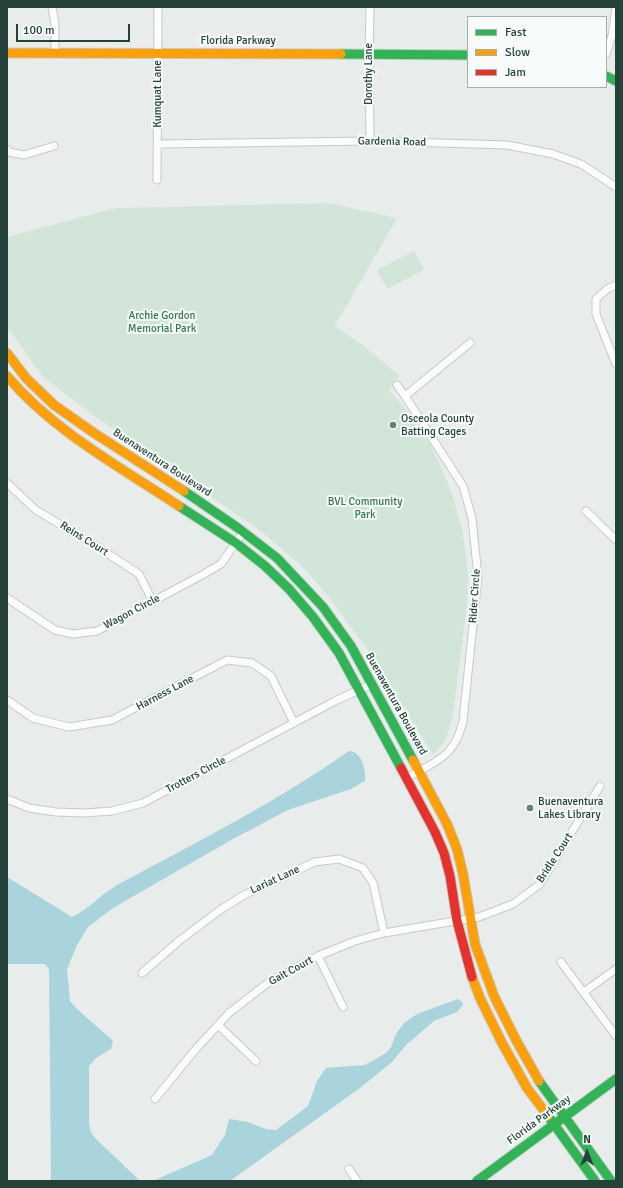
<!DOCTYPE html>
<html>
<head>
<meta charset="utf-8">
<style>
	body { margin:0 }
	#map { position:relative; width:623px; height:1188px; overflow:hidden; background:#e8edeb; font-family:Signika,sans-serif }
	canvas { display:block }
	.frame { position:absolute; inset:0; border:8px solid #24423a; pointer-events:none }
	.legend { position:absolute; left:467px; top:16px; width:140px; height:72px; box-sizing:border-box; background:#f7fbf9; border:1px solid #a3b1ad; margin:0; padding:5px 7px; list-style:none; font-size:12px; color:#24423a }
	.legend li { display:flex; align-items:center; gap:8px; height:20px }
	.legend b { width:20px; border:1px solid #a3b1ad }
	.north { position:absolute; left:567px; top:1132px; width:40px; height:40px; -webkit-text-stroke:3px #f7fbf9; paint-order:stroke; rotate:0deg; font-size:11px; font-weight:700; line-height:16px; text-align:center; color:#24423a }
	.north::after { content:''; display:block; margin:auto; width:14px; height:18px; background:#24423a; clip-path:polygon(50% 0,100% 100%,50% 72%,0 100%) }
	.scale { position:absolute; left:16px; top:24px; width:114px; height:18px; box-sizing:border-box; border:2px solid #24423a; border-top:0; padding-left:5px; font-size:12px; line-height:14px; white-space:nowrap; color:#24423a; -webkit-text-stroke:3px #f7fbf9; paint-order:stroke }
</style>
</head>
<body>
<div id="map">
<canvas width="623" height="1188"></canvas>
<div class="frame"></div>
<ul class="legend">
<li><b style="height:5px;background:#30b455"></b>Fast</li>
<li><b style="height:5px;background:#ff9f0a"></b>Slow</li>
<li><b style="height:5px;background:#e5322d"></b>Jam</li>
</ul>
<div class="north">N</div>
<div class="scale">100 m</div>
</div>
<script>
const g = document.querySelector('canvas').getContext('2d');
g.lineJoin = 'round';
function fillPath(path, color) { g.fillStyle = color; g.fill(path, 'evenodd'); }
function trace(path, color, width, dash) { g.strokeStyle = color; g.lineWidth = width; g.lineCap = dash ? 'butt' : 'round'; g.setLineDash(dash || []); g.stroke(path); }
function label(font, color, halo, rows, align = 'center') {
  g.font = font + ' Signika,sans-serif'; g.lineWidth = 4; g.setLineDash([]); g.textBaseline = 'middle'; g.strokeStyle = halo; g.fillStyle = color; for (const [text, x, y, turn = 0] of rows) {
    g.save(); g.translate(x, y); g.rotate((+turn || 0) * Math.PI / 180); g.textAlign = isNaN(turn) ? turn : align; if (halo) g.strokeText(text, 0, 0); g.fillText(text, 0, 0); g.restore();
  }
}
const green = new Path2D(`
	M329 203 397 218 335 326 364 346 400 376 389 390 404 407 430 444 442 469 453 497 462 529 467 561 468 582 467 606 453 715 445 741 433 755 373 657 328 596 304 568 262 532 93 415 43 377 7 327V237L116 208Z
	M414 251 424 270 387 289 377 270Z`);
const water = new Path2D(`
	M349 751C362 752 366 769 365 781L351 789 288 810 233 839 113 908 88 927 77 945 67 969 70 1001 77 1009 111 1039 113 1042 111 1049 96 1058 89 1066V1123L91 1132 95 1138 138 1179 142 1181H51L49 969 45 964H7V877L72 917C89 909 102 893 119 884 197 842 276 802 349 751Z
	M458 999 462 1002 463 1005 457 1012 434 1021 406 1045 392 1062 360 1088 230 1181H153L212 1155 225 1135 229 1119 248 1122 266 1129 276 1130 308 1106 317 1081 326 1068 365 1065 386 1053 391 1047 396 1034 404 1023 417 1014Z`);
const street = new Path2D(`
	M52 7 55 24V53
	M606 54 612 36 616 7
	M370 141 369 54 370 7
	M158 144 370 141 507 145 553 154 581 164 616 187
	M7 149 9 152 24 155 54 146
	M157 180 158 7
	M616 285 607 289 596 299V314L616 364
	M397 385 405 396 463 486 472 518 478 577 463 721C455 757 436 761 407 778
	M405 396 470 343
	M7 483 36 510 96 546 139 574 153 602
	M586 511 616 540
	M7 598 55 630 73 634 97 631 204 574 221 564 243 532
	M7 700 33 718 69 727 112 720 227 660 252 663 271 676 294 723
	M7 799 29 808 56 812 85 813 112 811 143 803 335 701 372 684
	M318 956 343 1007
	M561 962 616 1036
	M142 973 179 941 220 910 244 895 315 862 339 859 363 868 373 883 384 933
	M584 992 616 969
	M218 1025 256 1061
	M155 1099 195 1050 229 1013 269 982 318 956 355 941 384 933 479 917 513 904 540 884 600 786
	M349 1169 357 1181`);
const fast = new Path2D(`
	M341 54 468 55
	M606 76 616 81
	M184 491 238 528 277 558 323 607 351 646 413 760
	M179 506 236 543 265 566 289 589 313 617 339 653 401 768
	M539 1081 611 1181
	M548 1116 595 1181
	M477 1181 616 1079`);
const slow = new Path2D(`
	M7 53 341 54
	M7 353 26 378 54 405 94 433 184 491
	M7 376C52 430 120 467 179 506
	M413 760 447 824 457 849 463 874 475 944 494 996 516 1040 539 1081
	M472 977 480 998 501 1041 527 1088 548 1116`);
const jam = new Path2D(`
	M401 768 435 832 444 853 450 876 457 921 472 977`);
const markers = [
	[393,425,4,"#697e78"],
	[530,808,4,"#697e78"]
];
const streetNames = [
	["Florida Parkway",238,41],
	["Dorothy Lane",369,74,-90],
	["Kumquat Lane",158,94,-90],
	["Gardenia Road",392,142,1],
	["Buenaventura Boulevard",162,463,33],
	["Reins Court",84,539,32],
	["Rider Circle",475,596,-86],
	["Wagon Circle",132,612,-28],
	["Harness Lane",165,693,-28],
	["Buenaventura Boulevard",396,704,61],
	["Trotters Circle",196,775,-28],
	["Bridle Court",555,858,-57],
	["Lariat Lane",275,880,-25],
	["Gait Court",291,971,-29],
	["Florida Parkway",539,1120,-36]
];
const parkNames = [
	["Archie Gordon",162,316],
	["Memorial Park",162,329],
	["BVL Community",365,502],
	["Park",365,515]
];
const poiNames = [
	["Osceola County",401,419],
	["Batting Cages",401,432],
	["Buenaventura",538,802],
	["Lakes Library",538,815]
];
fillPath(green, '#d1e6d8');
fillPath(water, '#a9d4db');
trace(street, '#c5cac8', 9);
trace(fast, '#c3cbc8', 11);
trace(slow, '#c3cbc8', 11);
trace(jam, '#c3cbc8', 11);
trace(street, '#fcfcfc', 7);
trace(fast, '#30b455', 9);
trace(slow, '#ff9f0a', 9);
trace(jam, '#e5322d', 9);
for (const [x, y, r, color] of markers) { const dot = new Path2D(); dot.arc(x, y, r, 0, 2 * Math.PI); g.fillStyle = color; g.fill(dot); trace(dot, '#f7fbf9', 1.5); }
label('11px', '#24423a', '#f7fbf9', streetNames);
label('11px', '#2d7a4b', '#f7fbf9', parkNames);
label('11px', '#24423a', '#f7fbf9', poiNames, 'left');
</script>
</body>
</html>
